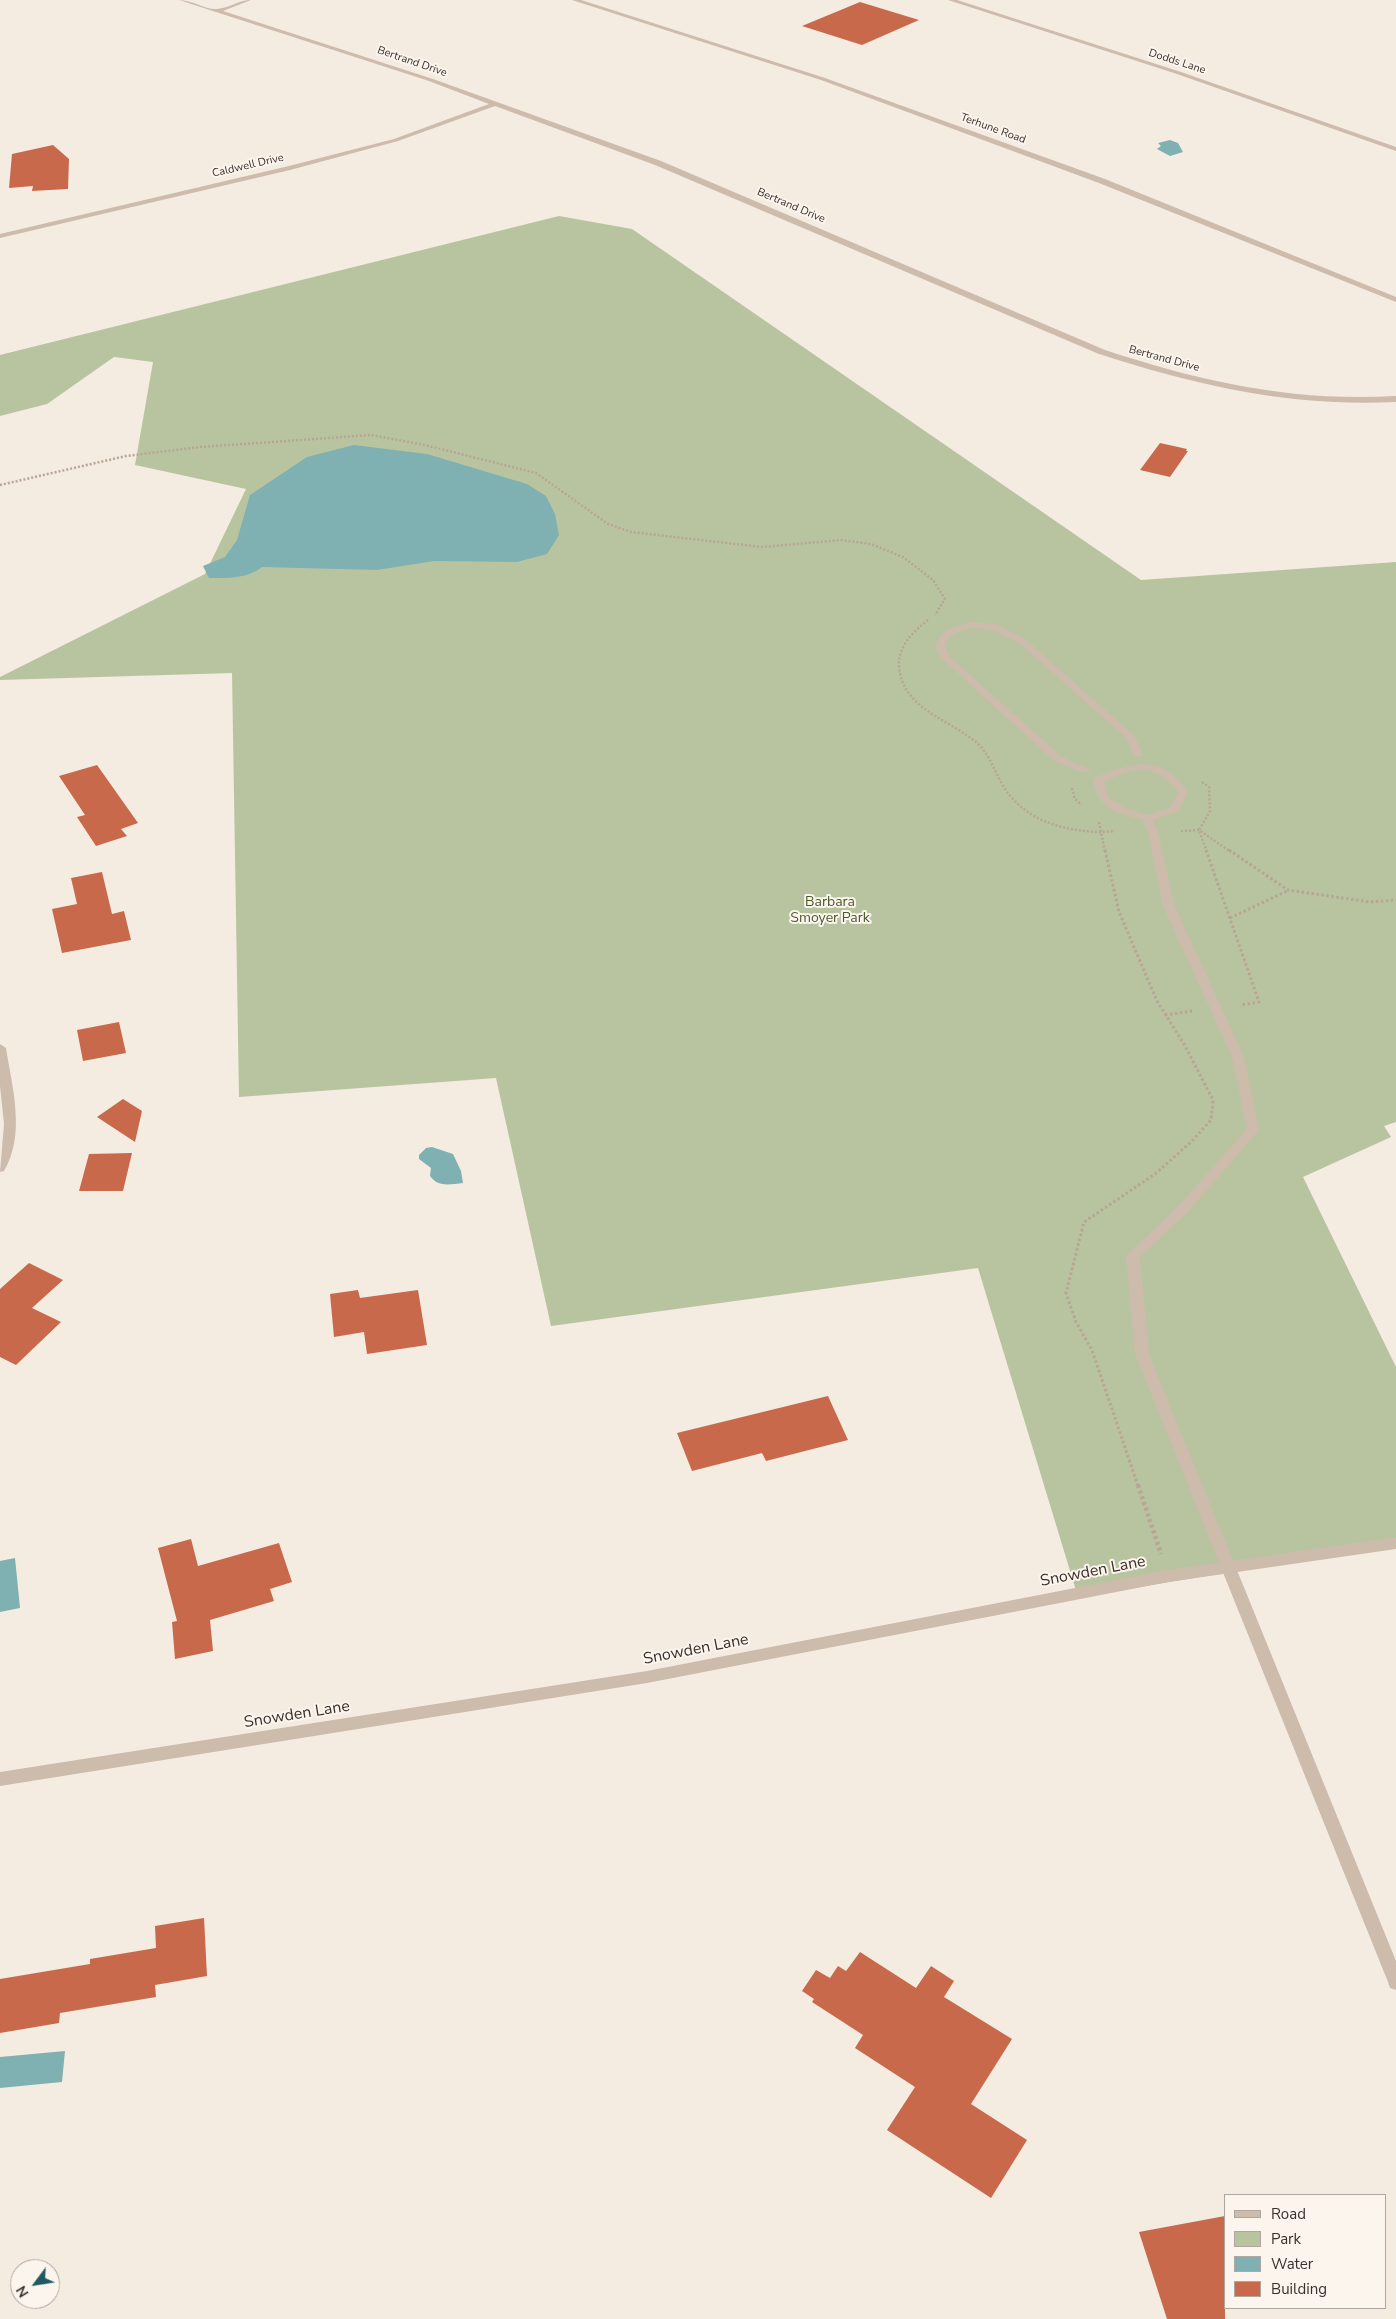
<!DOCTYPE html>
<html>
<head>
<meta charset="utf-8">
<style>
	body { margin:0 }
	#map { position:relative; width:1396px; height:2319px; overflow:hidden; background:#f4ebe1; font-family:"Nunito Sans",sans-serif }
	canvas { display:block }
	.legend { position:absolute; left:1224px; top:2194px; width:162px; height:115px; box-sizing:border-box; background:#fbf5ee; border:1px solid #aea6a0; margin:0; padding:6px 9px; list-style:none; font-size:15px; color:#3b302b }
	.legend li { display:flex; align-items:center; gap:10px; height:25px }
	.legend b { width:25px; border:1px solid #aea6a0 }
	.north { position:absolute; left:10px; top:2259px; width:50px; height:50px; box-sizing:border-box; background:#fbf5ee; border:1px solid #aea6a0; border-radius:50%; rotate:239deg; font-size:14px; font-weight:700; line-height:20px; text-align:center; color:#3b302b }
	.north::after { content:''; display:block; margin:auto; width:18px; height:22px; background:#1f5a5e; clip-path:polygon(50% 0,100% 100%,50% 72%,0 100%) }
</style>
</head>
<body>
<div id="map">
<canvas width="1396" height="2319"></canvas>
<ul class="legend">
<li><b style="height:6px;background:#cdbbac"></b>Road</li>
<li><b style="height:14px;background:#b8c4a0"></b>Park</li>
<li><b style="height:14px;background:#7fb0b2"></b>Water</li>
<li><b style="height:14px;background:#c8694b"></b>Building</li>
</ul>
<div class="north">N</div>
</div>
<script>
const g = document.querySelector('canvas').getContext('2d');
g.lineJoin = 'round';
function fillPath(path, color) { g.fillStyle = color; g.fill(path, 'evenodd'); }
function trace(path, color, width, dash) { g.strokeStyle = color; g.lineWidth = width; g.lineCap = dash ? 'butt' : 'round'; g.setLineDash(dash || []); g.stroke(path); }
function label(font, color, halo, rows, align = 'center') {
  g.font = font + ' "Nunito Sans",sans-serif'; g.lineWidth = 4; g.setLineDash([]); g.textBaseline = 'middle'; g.strokeStyle = halo; g.fillStyle = color; for (const [text, x, y, turn = 0] of rows) {
    g.save(); g.translate(x, y); g.rotate((+turn || 0) * Math.PI / 180); g.textAlign = isNaN(turn) ? turn : align; if (halo) g.strokeText(text, 0, 0); g.fillText(text, 0, 0); g.restore();
  }
}
const green = new Path2D(`
	M559 216 632 229 1141 580 1396 562V1122L1384 1126 1391 1137 1303 1177 1396 1367V1545L1078 1597 978 1268 551 1326 496 1078 239 1097 232 673 0 680V677L205 574 246 489 135 465 153 362 114 357 47 404 0 416V355Z`);
const water = new Path2D(`
	M1170 140 1178 143 1183 152 1170 156 1157 149 1161 146 1158 143Z
	M354 445 427 454 527 484 546 496 555 514 559 535 547 554 517 562 434 561 377 570 262 567C247 579 228 578 209 578L203 566 225 557 237 540 250 495 307 457Z
	M432 1147 453 1154 461 1171 463 1183C450 1184 439 1188 430 1176L431 1168 419 1159V1155L426 1148Z
	M15 1558 20 1608 0 1612V1561Z
	M65 2051 62 2082 0 2088V2057Z`);
const building = new Path2D(`
	M860 2 919 20 862 45 802 26Z
	M53 145 69 159 68 189 32 191 33 186 9 188 12 154Z
	M1160 443 1187 449 1186 451H1188L1170 477 1140 470Z
	M97 765 138 823 121 829 127 836 96 846 77 817 85 815 59 776Z
	M102 872 112 914 124 911 131 940 62 953 52 909 77 904 71 878Z
	M119 1022 126 1053 83 1061 77 1030Z
	M123 1099 142 1111 135 1142 97 1117Z
	M132 1153 123 1191H79L89 1154Z
	M29 1263 63 1280 32 1308 61 1322 16 1365 0 1357V1289Z
	M358 1290 360 1298 418 1290 427 1345 367 1354 364 1332 334 1337 330 1294Z
	M828 1396 848 1440 766 1461 762 1453 692 1471 677 1433Z
	M191 1539 198 1566 279 1543 292 1582 270 1589 274 1601 210 1620 213 1651 175 1659 172 1622 177 1621 158 1548Z
	M204 1918 207 1976 155 1985 156 1997 60 2013 59 2023 0 2033V1979L90 1964V1959L156 1948 155 1926Z
	M860 1952 916 1988 931 1966 954 1981 944 1997 1012 2039 971 2104 1027 2140 991 2198 887 2130 915 2087 855 2048 863 2035 812 2002 814 1999 802 1991 816 1970 830 1978 838 1966 846 1971Z
	M1225 2216V2319H1167L1139 2232Z`);
const pathFar2 = new Path2D(`
	M0 485 126 456 201 447 371 435 425 445 536 473 608 524 631 532 762 547 841 540 871 544 903 557 933 580 945 599 935 615
	M928 620C913 632 898 646 899 666 902 709 949 719 977 743 989 754 993 768 1001 782 1021 819 1060 831 1101 832L1105 852
	M1202 782 1209 787 1210 811 1199 830 1207 852
	M1072 788 1075 799 1082 805
	M1099 822 1101 832 1115 831
	M1181 831 1199 830 1231 852`);
const pathFar1 = new Path2D(`
	M1105 850 1119 912 1157 1001 1184 1044 1213 1100 1211 1120 1191 1142 1155 1174 1084 1222 1066 1293 1076 1322 1092 1350 1138 1486
	M1206 850 1259 1002 1240 1005
	M1229 850 1288 890 1370 902 1396 900
	M1230 918 1287 891
	M1165 1015 1192 1011`);
const path = new Path2D(`
	M1138 1485 1161 1554`);
const service = new Path2D(`
	M969 622 995 624 1024 638 1134 735 1143 754 1142 756H1134L1126 738 1018 642 990 629 970 628 951 635 945 645 949 656 1061 756 1090 770 1089 772H1081L1053 760 940 657 935 645 944 631Z
	M1142 764C1165 765 1176 774 1188 793L1178 811 1153 820 1158 831 1174 904 1244 1057 1259 1130 1187 1213 1140 1257 1149 1354 1396 1961V1990L1390 1988 1388 1982 1135 1354 1126 1256 1177 1207 1247 1129 1232 1057 1162 904 1148 831 1143 820C1116 812 1099 810 1093 780L1094 778 1120 768ZM1142 770C1159 771 1168 779 1178 793L1170 807 1147 815 1125 808 1108 797 1104 781 1127 772Z`);
const minor = new Path2D(`
	M179 0C192 0 206 10 217 9 229 8 239 0 251 0L223 11 433 79 661 161 1105 350C1202 382 1293 402 1396 396V402C1291 407 1198 386 1099 354L655 165 495 106 398 141 290 170 0 238V234L289 166 394 139 489 104 429 81Z
	M572 0H581L825 78 1105 179 1396 297V302L1099 183 821 80Z
	M948 0H957L1181 72 1396 147V151L1177 74Z
	M0 1044 6 1048C12 1087 26 1134 4 1171L0 1172 4 1124 0 1086Z`);
const tertiary = new Path2D(`
	M1396 1537V1549L1168 1582 647 1683 0 1786V1772L647 1671 1168 1570Z`);
const farStreetnames = [
	["Bertrand Drive",412,62,19],
	["Dodds Lane",1177,62,18],
	["Terhune Road",993,129,20],
	["Caldwell Drive",248,166,-13],
	["Bertrand Drive",791,206,23],
	["Bertrand Drive",1164,359,15]
];
const parkNames = [
	["Barbara",830,903],
	["Smoyer Park",830,919]
];
const nearStreetnames = [
	["Snowden Lane",1093,1572,-11],
	["Snowden Lane",696,1650,-11],
	["Snowden Lane",297,1715,-9]
];
fillPath(green, '#b8c4a0');
fillPath(water, '#7fb0b2');
fillPath(building, '#c8694b');
trace(pathFar2, '#b9a596', 2.5, [2, 2]);
trace(pathFar1, '#b9a596', 3, [2.5, 2.5]);
trace(path, '#b9a596', 4.5, [3, 3]);
fillPath(service, '#cdbbac');
fillPath(minor, '#cdbbac');
fillPath(tertiary, '#cdbbac');
label('11px', '#3b302b', '#fbf5ee', farStreetnames);
label('14px', '#4a5a2e', '#fbf5ee', parkNames);
label('16px', '#3b302b', '#fbf5ee', nearStreetnames);
</script>
</body>
</html>
